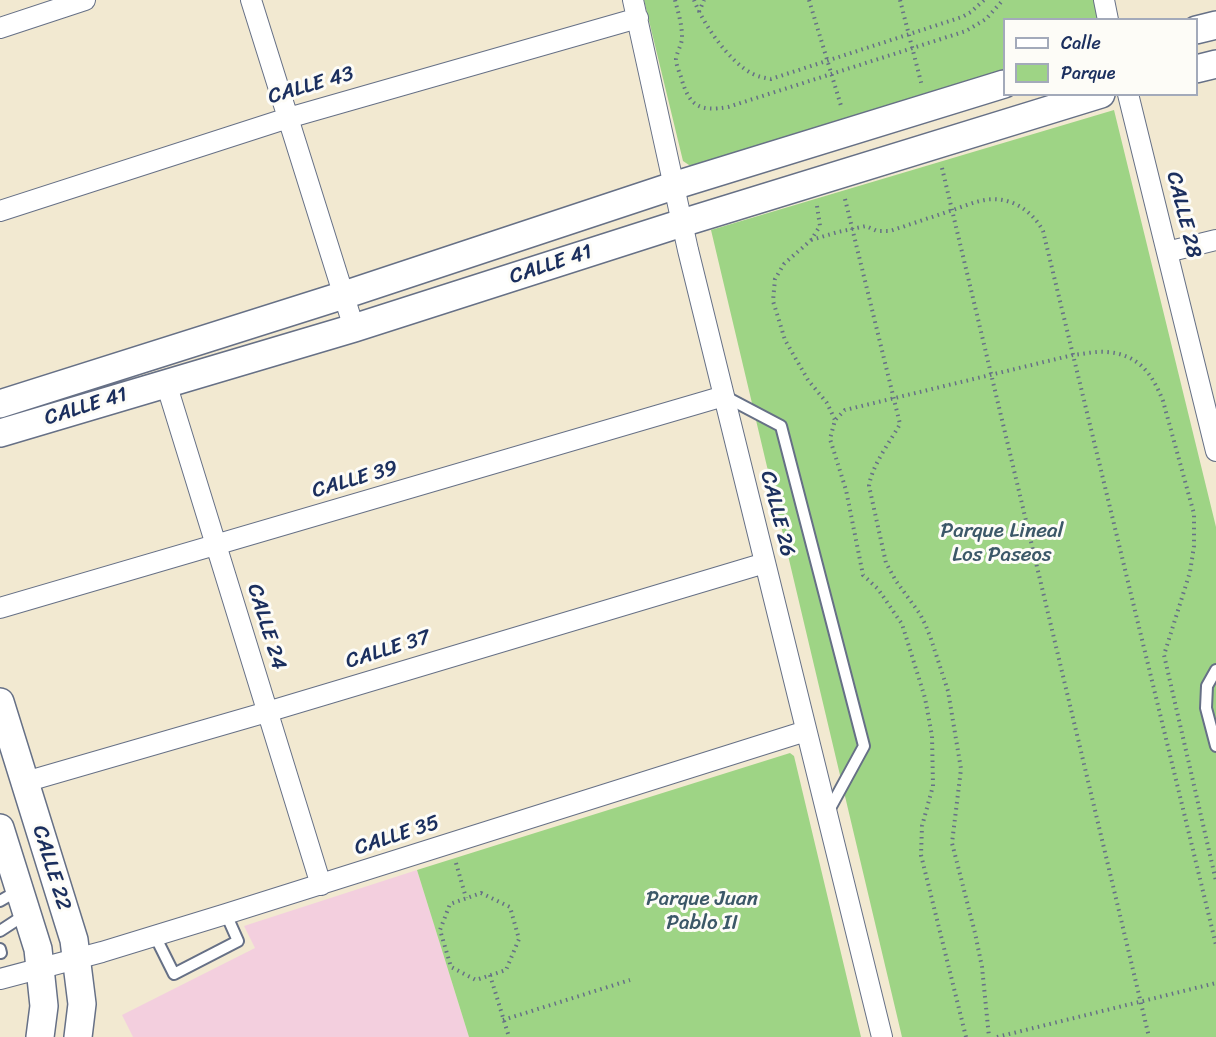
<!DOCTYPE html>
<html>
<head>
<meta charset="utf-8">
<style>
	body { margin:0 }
	#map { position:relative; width:1216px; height:1037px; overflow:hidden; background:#f2e9d1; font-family:Sriracha,sans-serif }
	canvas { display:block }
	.legend { position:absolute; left:1003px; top:18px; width:195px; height:78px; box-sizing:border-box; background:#fdfcf7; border:2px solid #a3aaba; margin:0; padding:8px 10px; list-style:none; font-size:18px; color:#1b2f5e }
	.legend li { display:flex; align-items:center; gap:12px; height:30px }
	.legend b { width:30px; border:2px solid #a3aaba }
</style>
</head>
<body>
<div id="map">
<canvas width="1216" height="1037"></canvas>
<ul class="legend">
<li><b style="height:8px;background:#fff"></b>Calle</li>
<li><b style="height:16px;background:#9ed485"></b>Parque</li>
</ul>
</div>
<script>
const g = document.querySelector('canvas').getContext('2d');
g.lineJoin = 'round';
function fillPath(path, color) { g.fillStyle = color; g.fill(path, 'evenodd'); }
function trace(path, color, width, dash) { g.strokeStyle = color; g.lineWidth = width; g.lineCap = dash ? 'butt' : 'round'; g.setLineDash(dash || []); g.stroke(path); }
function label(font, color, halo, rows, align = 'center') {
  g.font = font + ' Sriracha,sans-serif'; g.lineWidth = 6; g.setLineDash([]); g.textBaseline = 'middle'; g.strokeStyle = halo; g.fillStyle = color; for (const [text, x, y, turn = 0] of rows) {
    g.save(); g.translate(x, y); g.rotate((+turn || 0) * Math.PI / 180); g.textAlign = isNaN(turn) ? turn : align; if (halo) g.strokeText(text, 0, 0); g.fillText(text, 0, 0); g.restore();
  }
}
const built = new Path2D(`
	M417 870 469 1037H133L122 1015 255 948 244 926Z`);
const green = new Path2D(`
	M644 0H1094L1099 19 1004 20V70L695 169 683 161Z
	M1114 110 1216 527V1037H902L711 230Z
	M790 753 794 756 861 1037H469L417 870Z`);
const path = new Path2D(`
	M675 0C678 12 682 24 682 37 682 45 677 51 676 59 676 64 679 72 681 77 689 106 699 112 728 107L966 31 986 19 1003 0
	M694 0C703 24 730 63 753 74 759 77 765 78 771 79L962 17 971 12 984 0
	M809 0 842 109
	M900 0 922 86
	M699 12 704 0
	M942 168 1149 1037
	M845 199 900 424C890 442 872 465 869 486L886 563 896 581 920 614 925 624 930 636 948 691 961 769 952 843 975 933 982 967 989 1037
	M817 206 820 226 811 240 784 264 775 279 773 301 785 340 808 380 827 403 835 420
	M811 240 838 232 866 226 877 231H890C908 225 926 219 944 213 956 209 968 204 980 201 1006 194 1031 208 1043 231L1216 945
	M456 863 466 898
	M481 893 510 907 519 939 506 970 476 980 451 967 440 930 450 904Z
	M490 975 509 1037
	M503 1020 630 980
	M966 1037 921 855 922 826 933 786 932 736 925 698 902 624 878 589 863 575 846 490 830 439 835 420 845 410 1073 355C1084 354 1096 351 1106 352 1138 354 1152 373 1163 401L1194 514V546L1190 572 1164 655 1216 881
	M997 1037 1216 983`);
const lane = new Path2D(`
	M724 396 781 426 864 746 828 812
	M1216 670 1207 686 1206 708 1216 746
	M0 901 19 890
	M0 931 26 914
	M155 936 174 974 238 941 226 914
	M0 949 1 953H0`);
const street = new Path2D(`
	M251 0 354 328
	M633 0 688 250 882 1037
	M1104 0 1108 20
	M0 28 85 0
	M1128 94 1216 451
	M0 211 288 118 638 18
	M1167 252 1216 240
	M166 383 321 885
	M0 608 724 396
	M25 782 267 712 765 563
	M0 979 102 952 226 914 806 731`);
const secondary = new Path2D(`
	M1196 30 1216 25
	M1196 69 1216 64
	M0 404 344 295 673 186 1004 84
	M0 433 354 328 682 223 1101 94
	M0 702 74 940 82 1004 78 1037
	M0 828 38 949 44 1006 40 1037`);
const streetNames = [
	["CALLE 43",311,86,-16],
	["CALLE 28",1183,215,76],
	["CALLE 41",551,265,-18],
	["CALLE 41",86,407,-17],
	["CALLE 39",355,480,-16],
	["CALLE 26",777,514,76],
	["CALLE 24",266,627,73],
	["CALLE 37",388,650,-17],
	["CALLE 35",397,836,-18],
	["CALLE 22",51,868,73]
];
const parkNames = [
	["Parque Lineal",1002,532],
	["Los Paseos",1002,556],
	["Parque Juan",702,900],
	["Pablo II",702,924]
];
fillPath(built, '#f3cfde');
fillPath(green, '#9ed485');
trace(lane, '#667086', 14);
trace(street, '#667086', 22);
trace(secondary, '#667086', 30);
trace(path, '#667086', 4, [1.5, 4.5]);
trace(lane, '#fff', 10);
trace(street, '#fff', 20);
trace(secondary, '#fff', 27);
label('21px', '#1b2f5e', '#fdfcf7', streetNames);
label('21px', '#3c5868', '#fdfcf7', parkNames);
</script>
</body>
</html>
